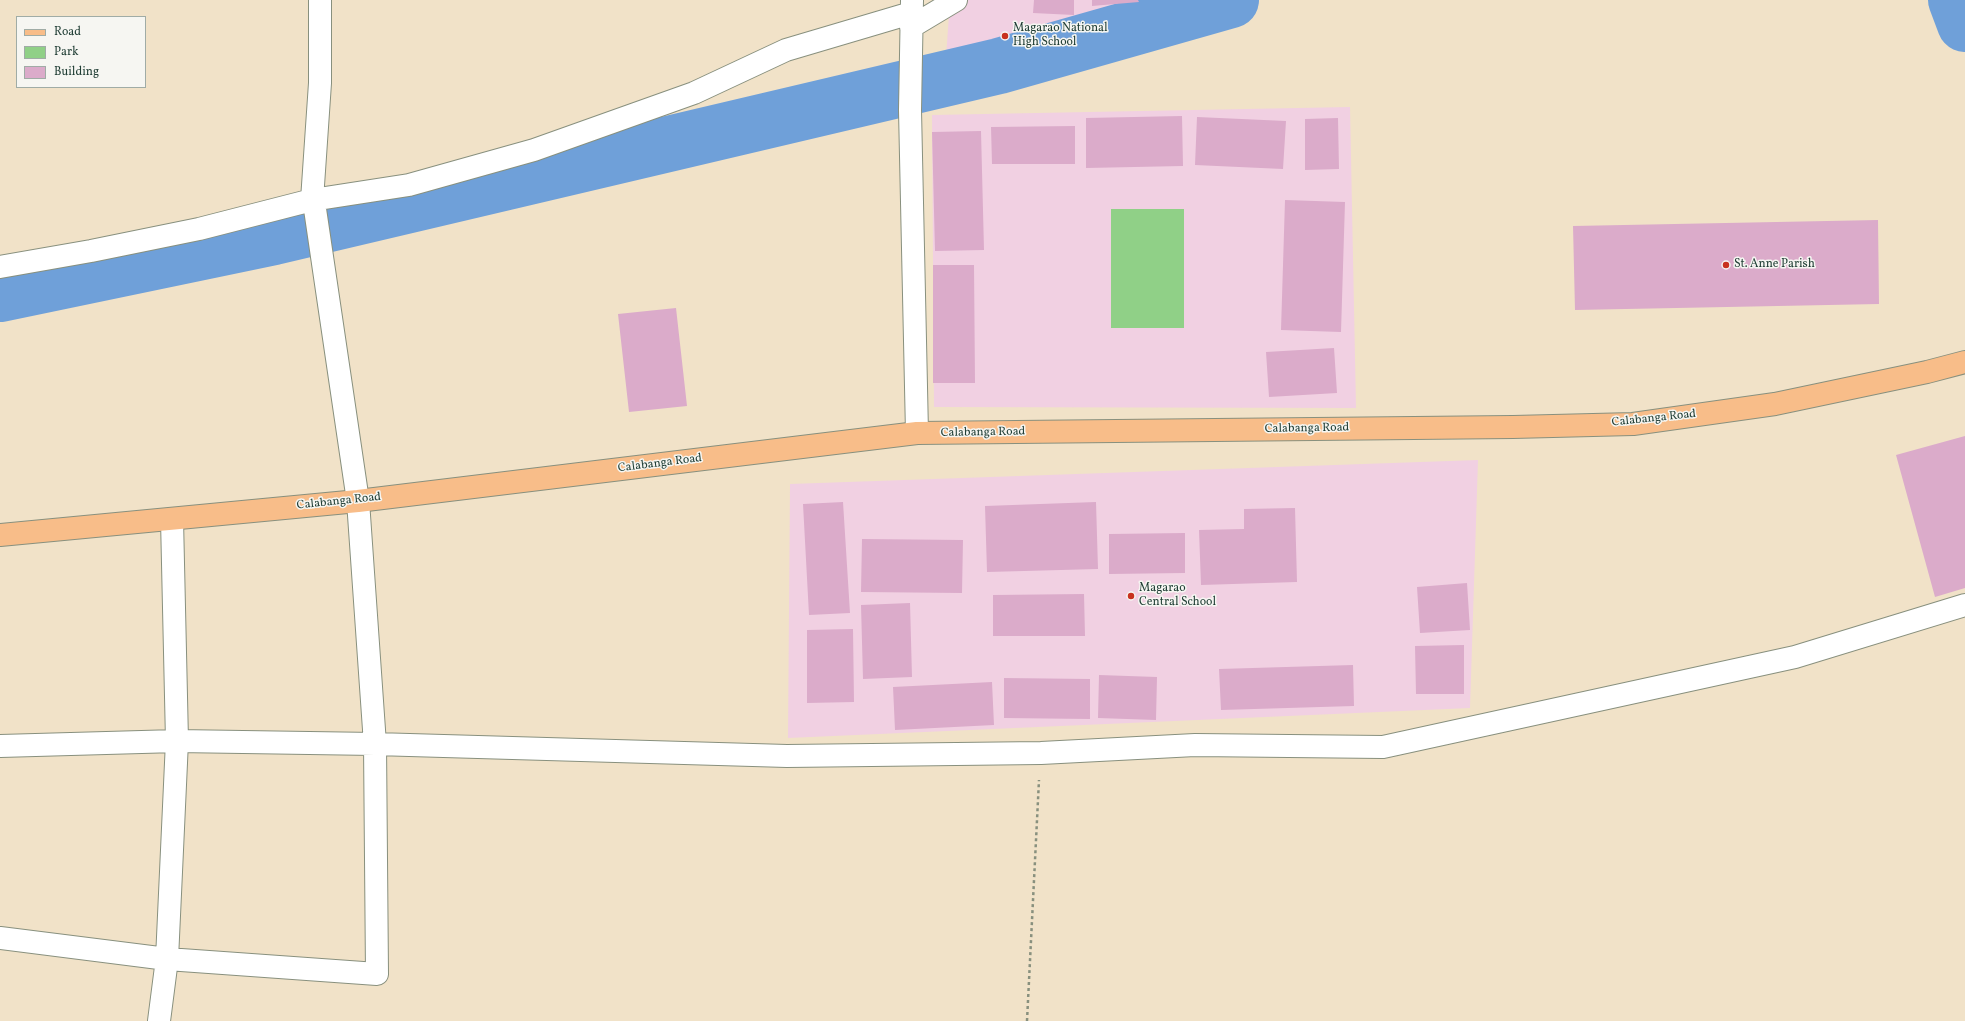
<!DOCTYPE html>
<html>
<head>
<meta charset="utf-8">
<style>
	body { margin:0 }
	#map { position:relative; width:1965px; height:1021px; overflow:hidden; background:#f1e2c8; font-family:Vollkorn,serif }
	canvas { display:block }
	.legend { position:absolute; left:16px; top:16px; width:130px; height:72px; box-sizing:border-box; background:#f6f6f2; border:1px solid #a0aca6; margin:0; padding:5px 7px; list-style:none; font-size:12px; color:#1f3d34 }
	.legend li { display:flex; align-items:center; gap:8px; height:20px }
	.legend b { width:20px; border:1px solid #a0aca6 }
</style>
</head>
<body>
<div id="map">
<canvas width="1965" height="1021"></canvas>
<ul class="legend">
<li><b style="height:5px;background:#f8bd89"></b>Road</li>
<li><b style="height:11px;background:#90d087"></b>Park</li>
<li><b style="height:11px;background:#dbabca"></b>Building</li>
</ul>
</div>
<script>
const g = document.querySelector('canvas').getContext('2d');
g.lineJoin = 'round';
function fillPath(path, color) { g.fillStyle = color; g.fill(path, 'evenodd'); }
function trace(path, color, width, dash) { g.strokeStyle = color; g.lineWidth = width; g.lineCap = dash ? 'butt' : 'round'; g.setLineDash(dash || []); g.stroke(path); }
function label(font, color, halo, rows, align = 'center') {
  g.font = font + ' Vollkorn,serif'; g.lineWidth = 3; g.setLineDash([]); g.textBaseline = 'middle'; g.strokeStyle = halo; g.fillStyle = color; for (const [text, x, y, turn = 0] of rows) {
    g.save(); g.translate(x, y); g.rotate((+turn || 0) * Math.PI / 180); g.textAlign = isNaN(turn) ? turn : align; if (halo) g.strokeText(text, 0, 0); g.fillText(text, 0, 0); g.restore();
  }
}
const built = new Path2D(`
	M950 0H1181L945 72Z
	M1350 107 1356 408 934 407 932 115Z
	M1478 460 1470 708 788 738 790 484Z`);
const green = new Path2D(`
	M1111 209H1184V328H1111Z`);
const river = new Path2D(`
	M1956 0 1965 24
	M0 294 274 237 999 66 1231 0`);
const building = new Path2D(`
	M1034 0H1074V15L1033 13Z
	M1092 0H1138L1139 2 1092 6Z
	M1182 116 1183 166 1086 168V118Z
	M1197 117 1286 121 1283 169 1195 165Z
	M1338 118 1339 169 1305 170V119Z
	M1075 126V164H992L991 127Z
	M981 131 984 250 935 251 932 132Z
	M1285 200 1345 202 1341 332 1281 330Z
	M1878 220 1879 304 1575 310 1573 226Z
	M933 265H974L975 383H933Z
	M676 308 687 406 629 412 618 314Z
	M1334 348 1337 393 1269 397 1266 352Z
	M1965 436V588L1935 597 1896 455Z
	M843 502 850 613 809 615 803 504Z
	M1096 502 1098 569 987 572 985 506Z
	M1295 508 1297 582 1201 585 1199 530 1244 529V509Z
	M1185 533V573L1109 574V534Z
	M862 539 963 540 962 593 861 592Z
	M1467 583 1470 630 1420 633 1417 587Z
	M1084 594 1085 636H993V595Z
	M910 603 912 677 863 679 861 605Z
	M853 629 854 702 807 703V630Z
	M1464 645V694H1416L1415 646Z
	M1353 665 1354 706 1221 710 1219 669Z
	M1099 675 1157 677 1156 720 1098 718Z
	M1004 678 1090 679V719L1004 718Z
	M992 682 994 725 895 730 893 687Z`);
const path = new Path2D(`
	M1027 1021 1039 780`);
const minor = new Path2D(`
	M912 0 910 110 917 433
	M911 27 956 0
	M0 267 91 251 199 229 312 200 409 185 534 150 694 93 786 50 911 13
	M0 746 177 741 375 744 787 756 1041 753 1195 745 1383 747 1795 657 1965 605
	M0 938 167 959 377 974 375 744 358 501 315 209 312 200 320 83V0
	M159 1021 167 959 177 741 172 519`);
const major = new Path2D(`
	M0 535 358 501 917 433 1513 427 1633 424 1775 404 1927 372 1965 362`);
const markers = [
	[1005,36,4,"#c8321e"],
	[1726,265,4,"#c8321e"],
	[1131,596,4,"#c8321e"]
];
const poiNames = [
	["Magarao National",1013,29],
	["High School",1013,43],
	["St. Anne Parish",1734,265],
	["Magarao",1139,589],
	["Central School",1139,603]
];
const streetNames = [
	["Calabanga Road",1654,419,-6],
	["Calabanga Road",1307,429,-1],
	["Calabanga Road",983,433,-1],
	["Calabanga Road",660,464,-7],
	["Calabanga Road",339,502,-6]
];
fillPath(built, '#f1d0e2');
fillPath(green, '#90d087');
trace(river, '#6fa0d9', 56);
fillPath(building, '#dbabca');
trace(minor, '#88907e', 24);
trace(major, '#88907e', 24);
trace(path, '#88907e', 2.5, [3, 3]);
trace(minor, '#fff', 22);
trace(major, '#f8bd89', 22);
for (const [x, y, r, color] of markers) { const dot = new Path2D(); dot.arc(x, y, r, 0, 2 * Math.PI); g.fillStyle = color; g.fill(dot); trace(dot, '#f6f6f2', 1.5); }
label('12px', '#1f3d34', '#f6f6f2', poiNames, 'left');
label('12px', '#1f3d34', '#f6f6f2', streetNames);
</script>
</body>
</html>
